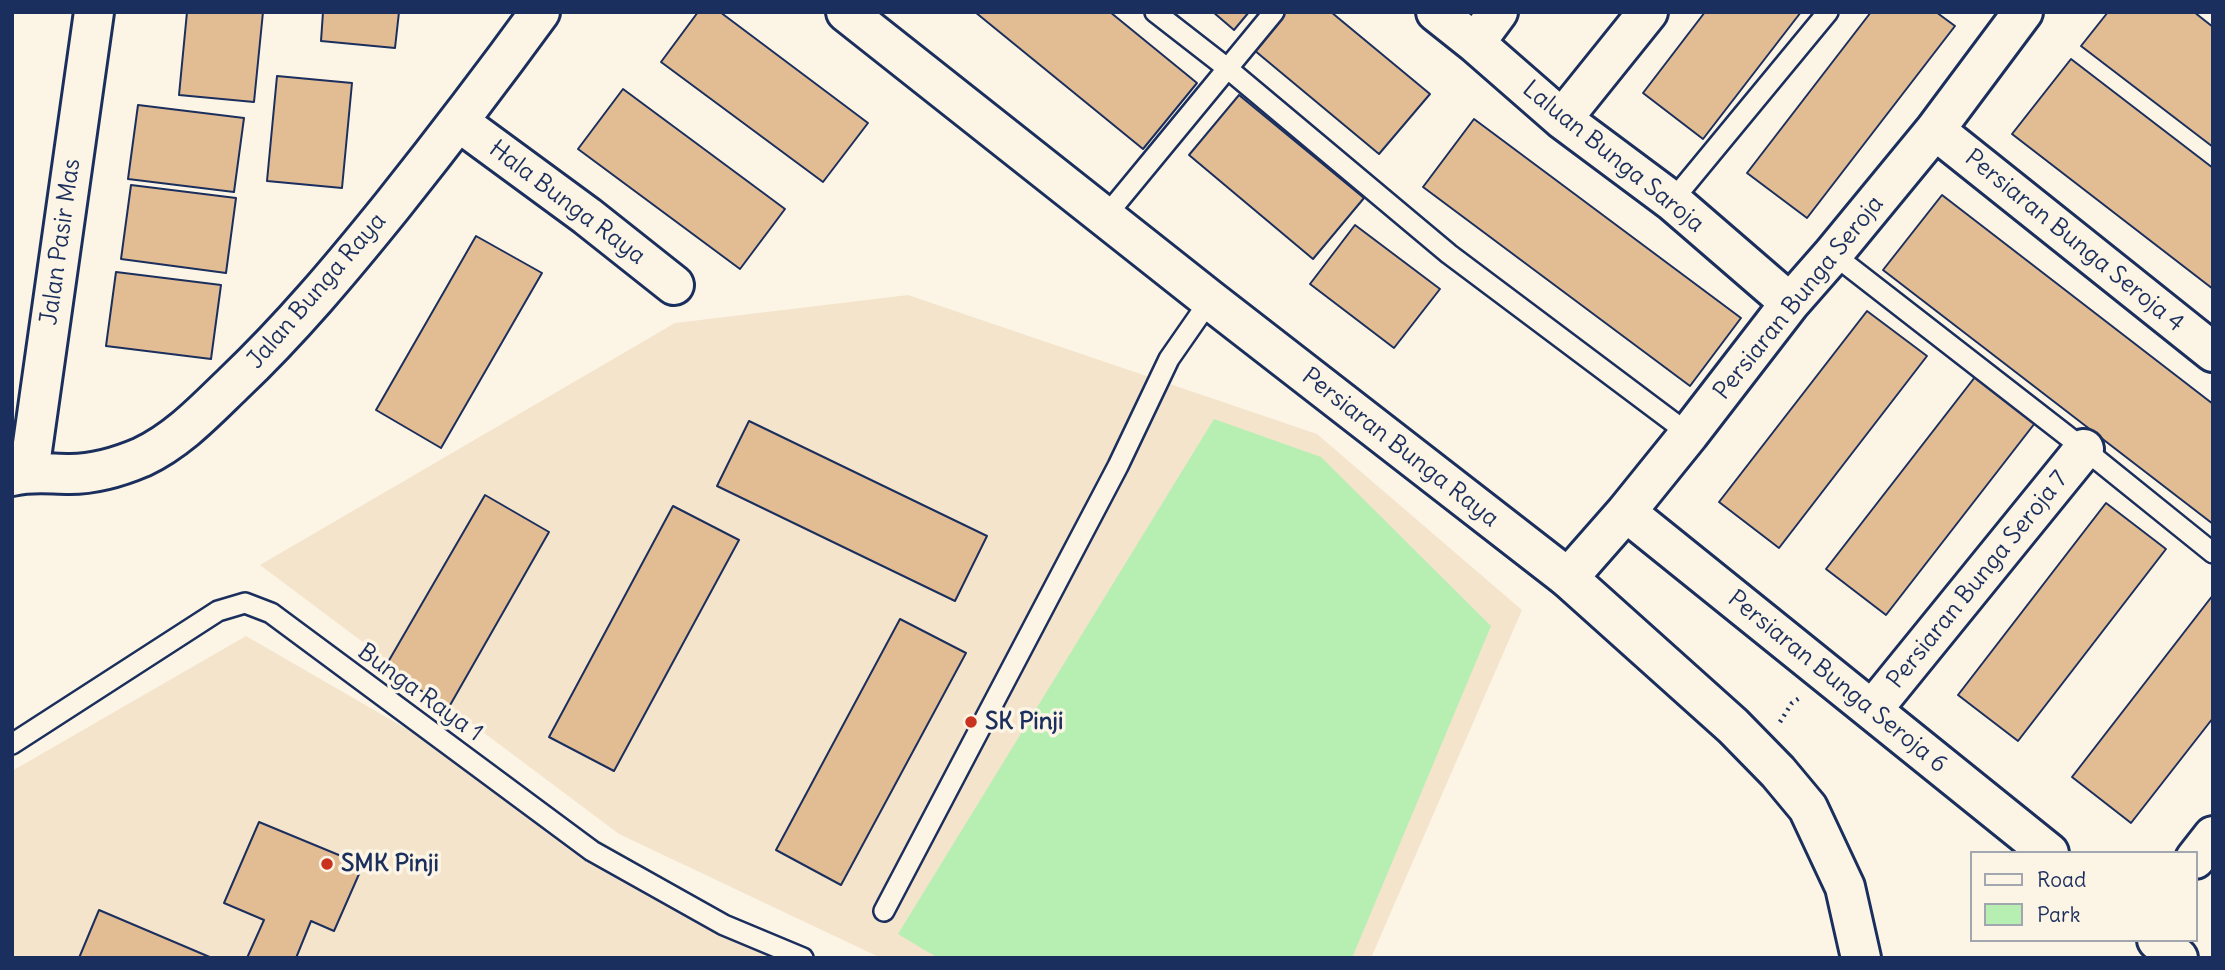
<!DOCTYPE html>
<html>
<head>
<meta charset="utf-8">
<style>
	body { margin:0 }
	#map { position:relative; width:2225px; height:970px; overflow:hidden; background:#fcf5e5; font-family:Delius,sans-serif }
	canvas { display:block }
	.frame { position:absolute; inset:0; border:14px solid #1b2f5e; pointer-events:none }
	.legend { position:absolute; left:1970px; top:851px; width:228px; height:91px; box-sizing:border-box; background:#fcf5e5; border:2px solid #a2a6af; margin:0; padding:9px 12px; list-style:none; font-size:21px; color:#1b2f5e }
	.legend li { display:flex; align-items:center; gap:14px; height:35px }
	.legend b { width:35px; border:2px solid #a2a6af }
</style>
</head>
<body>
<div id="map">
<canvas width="2225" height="970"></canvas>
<div class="frame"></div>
<ul class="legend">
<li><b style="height:9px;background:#fcf5e5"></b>Road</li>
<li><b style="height:19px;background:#b7efb3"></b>Park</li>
</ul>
</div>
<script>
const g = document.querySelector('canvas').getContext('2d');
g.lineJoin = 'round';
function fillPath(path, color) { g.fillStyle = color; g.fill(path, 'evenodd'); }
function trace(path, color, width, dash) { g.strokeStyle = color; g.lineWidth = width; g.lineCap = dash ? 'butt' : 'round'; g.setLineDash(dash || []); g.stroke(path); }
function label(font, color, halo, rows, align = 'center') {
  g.font = font + ' Delius,sans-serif'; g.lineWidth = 7; g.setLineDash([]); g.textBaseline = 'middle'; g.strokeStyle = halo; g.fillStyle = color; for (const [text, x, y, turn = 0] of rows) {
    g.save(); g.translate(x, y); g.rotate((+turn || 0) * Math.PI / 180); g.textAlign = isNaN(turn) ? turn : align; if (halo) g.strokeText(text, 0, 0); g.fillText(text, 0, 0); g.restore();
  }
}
const built = new Path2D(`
	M908 295 1317 434 1522 610 1371 958H881L619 834 260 565 675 323Z
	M246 636 803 958H12V771Z`);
const green = new Path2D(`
	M1214 419 1321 457 1491 626 1352 958H938L898 934Z`);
const building = new Path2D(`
	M187 12H263L254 102 179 95Z
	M323 12H399L395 48 321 41Z
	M698 12H720L868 123 823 182 661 62Z
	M975 12H1110L1197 83 1143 149Z
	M1213 12H1249L1234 30Z
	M1286 12H1331L1430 94 1379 154 1254 50Z
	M1705 12H1801L1703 139 1643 93Z
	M1871 12H1936L1955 26 1807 218 1747 173Z
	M2108 12H2194L2213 27V147L2081 46Z
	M2071 59 2213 168V289L2012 134Z
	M277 76 352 83 342 188 267 181Z
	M623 89 785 209 740 269 578 149Z
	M1239 95 1364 198 1313 259 1189 155Z
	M138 105 244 118 234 192 128 179Z
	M1474 119 1741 318 1690 386 1423 187Z
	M131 185 236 198 226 273 121 259Z
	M1942 195 2213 404V524L1883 270Z
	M1355 225 1440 289 1394 348 1310 284Z
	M476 236 542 273 441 448 376 410Z
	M116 272 221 285 211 359 106 346Z
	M1867 311 1927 356 1779 548 1719 502Z
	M1975 377 2035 423 1886 615 1826 569Z
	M749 421 987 536 955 601 717 486Z
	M485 495 549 532 449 707 384 669Z
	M2106 503 2166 549 2018 741 1958 695Z
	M673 506 739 540 614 771 549 737Z
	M2213 595V718L2131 823 2072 777Z
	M900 619 966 653 841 885 776 850Z
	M259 822 363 865 334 931 311 921 296 958H247L264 920 224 903Z
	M99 910 212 958H79Z`);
const path = new Path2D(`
	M1780 722 1792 703 1801 697`);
const lane = new Path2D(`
	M1155 12 1227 68 1449 254 1689 434
	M1672 201 1828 12
	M1105 217 1274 12
	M1833 254 2084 449 2213 553
	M12 744 218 611 245 603 271 613 592 851 724 925 803 958
	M884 911 1118 466 1169 359 1210 300`);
const street = new Path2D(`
	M1436 12 1475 43 1562 119 1672 201 1790 303
	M1475 43 1498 12
	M1562 119 1648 12
	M459 122 587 216 674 285
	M1935 130 2213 352
	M29 472 94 12
	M1626 512 2049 853
	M1568 578 1626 512 1689 434 1790 303 1833 254 1935 130 2023 12
	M1872 710 2084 449
	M2195 859 2213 836
	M2157 940 2178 958`);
const secondary = new Path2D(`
	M846 12 1210 300 1568 578 1733 726 1778 772 1808 808 1845 887 1861 958
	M12 476C32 471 50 474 70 474 94 474 121 466 142 457 178 440 205 411 233 384 291 329 342 268 392 206 443 142 492 78 540 12`);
const markers = [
	[971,722,7,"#c8321e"],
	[327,864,7,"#c8321e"]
];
const streetNames = [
	["Laluan Bunga Saroja",1613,157,39],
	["Hala Bunga Raya",567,203,37],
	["Persiaran Bunga Seroja 4",2074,241,39],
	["Jalan Pasir Mas",61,242,-82],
	["Jalan Bunga Raya",317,291,-49],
	["Persiaran Bunga Seroja",1799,298,-51],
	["Persiaran Bunga Raya",1400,448,38],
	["Persiaran Bunga Seroja 7",1978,580,-51],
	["Persiaran Bunga Seroja 6",1837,682,39],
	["Bunga Raya 1",420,693,36]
];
const poiNames = [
	["SK Pinji",985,722],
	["SMK Pinji",341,864]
];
fillPath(built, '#f4e4cc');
fillPath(green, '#b7efb3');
fillPath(building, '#e2bc93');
trace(building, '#1b2f5e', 2);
trace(lane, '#1b2f5e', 24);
trace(street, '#1b2f5e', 44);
trace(secondary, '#1b2f5e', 44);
trace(path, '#1b2f5e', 4.5, [2, 5]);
trace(lane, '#fcf5e5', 19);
trace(street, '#fcf5e5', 38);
trace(secondary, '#fcf5e5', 38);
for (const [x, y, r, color] of markers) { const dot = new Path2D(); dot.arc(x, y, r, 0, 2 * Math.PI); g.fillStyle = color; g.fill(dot); trace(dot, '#fcf5e5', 2.5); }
label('24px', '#1b2f5e', '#fcf5e5', streetNames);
label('bold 24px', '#1b2f5e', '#fcf5e5', poiNames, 'left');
</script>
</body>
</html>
